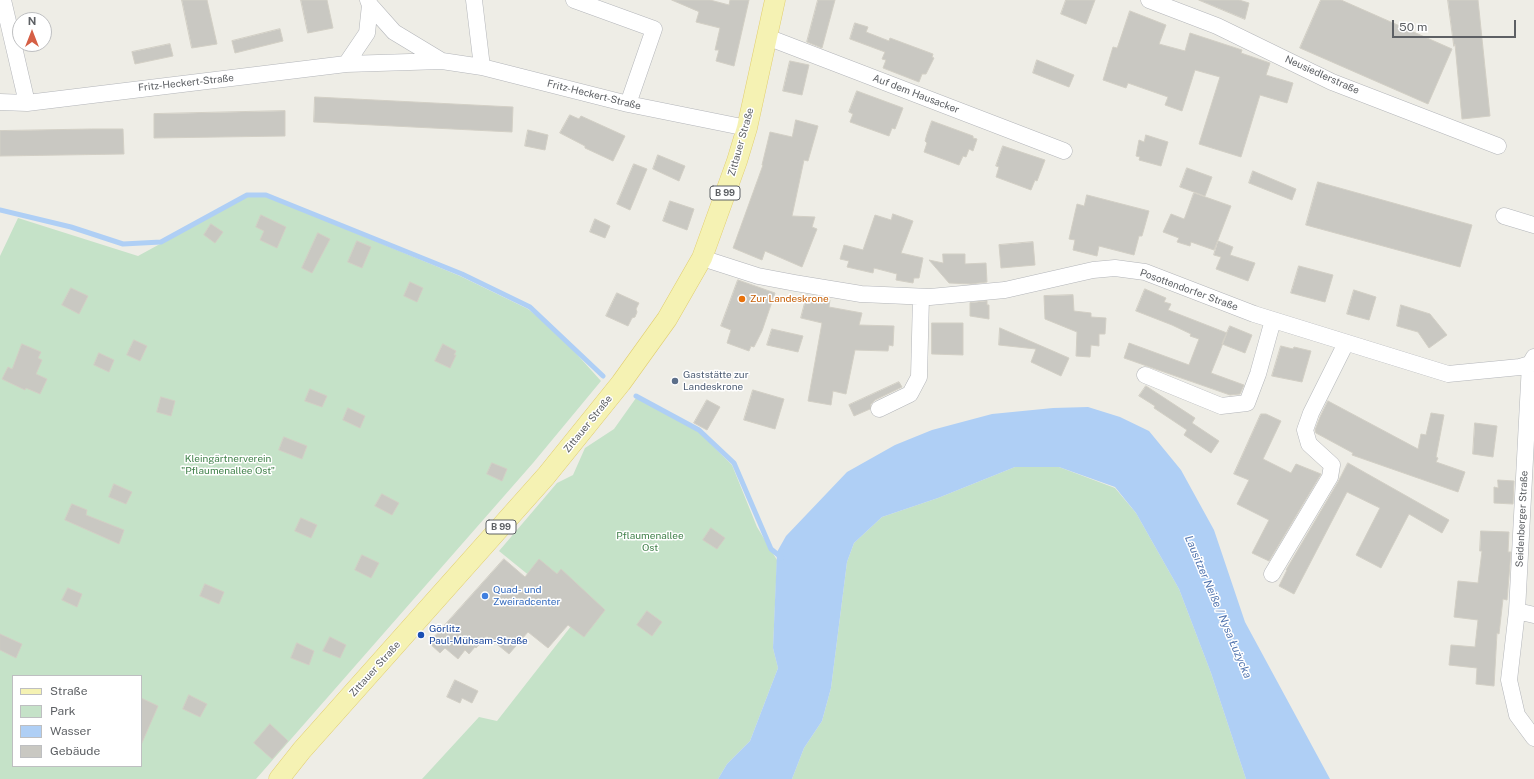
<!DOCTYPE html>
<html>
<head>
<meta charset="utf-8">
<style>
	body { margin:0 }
	#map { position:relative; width:1534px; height:779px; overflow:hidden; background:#eeede6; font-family:"Public Sans",sans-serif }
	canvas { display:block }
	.legend { position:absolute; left:12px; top:675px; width:130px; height:92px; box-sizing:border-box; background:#fff; border:1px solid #bebfc1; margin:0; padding:5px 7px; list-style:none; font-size:12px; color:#5d6064 }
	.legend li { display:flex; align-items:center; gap:8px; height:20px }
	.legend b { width:20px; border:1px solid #bebfc1 }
	.north { position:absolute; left:12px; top:12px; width:40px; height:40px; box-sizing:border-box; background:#fff; border:1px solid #bebfc1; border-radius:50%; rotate:0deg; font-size:11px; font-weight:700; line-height:16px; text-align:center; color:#5d6064 }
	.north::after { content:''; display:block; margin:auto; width:14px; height:18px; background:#d55f45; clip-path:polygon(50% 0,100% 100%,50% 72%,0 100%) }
	.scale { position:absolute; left:1392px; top:20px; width:124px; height:18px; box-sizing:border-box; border:2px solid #5d6064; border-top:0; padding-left:5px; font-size:12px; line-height:14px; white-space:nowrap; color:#5d6064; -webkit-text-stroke:3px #fff; paint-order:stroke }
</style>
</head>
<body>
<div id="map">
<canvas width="1534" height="779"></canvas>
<ul class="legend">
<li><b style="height:5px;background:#f5f2b3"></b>Straße</li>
<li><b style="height:11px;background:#c5e2c8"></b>Park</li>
<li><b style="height:11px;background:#afcff5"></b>Wasser</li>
<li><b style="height:11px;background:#c9c8c2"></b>Gebäude</li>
</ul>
<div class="north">N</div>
<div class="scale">50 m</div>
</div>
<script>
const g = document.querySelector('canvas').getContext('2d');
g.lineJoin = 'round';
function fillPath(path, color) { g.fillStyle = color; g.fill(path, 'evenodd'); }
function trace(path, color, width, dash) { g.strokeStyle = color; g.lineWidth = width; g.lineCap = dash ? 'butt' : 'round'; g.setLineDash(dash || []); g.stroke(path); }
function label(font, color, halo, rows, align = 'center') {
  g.font = font + ' "Public Sans",sans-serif'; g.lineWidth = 3; g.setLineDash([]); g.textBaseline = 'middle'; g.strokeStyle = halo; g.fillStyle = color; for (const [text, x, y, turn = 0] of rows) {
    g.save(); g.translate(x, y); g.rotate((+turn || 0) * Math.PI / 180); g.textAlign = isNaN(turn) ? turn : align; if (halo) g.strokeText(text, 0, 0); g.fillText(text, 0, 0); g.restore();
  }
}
const green = new Path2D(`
	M246 197H268L460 276 528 309 555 330 601 381 533 463 256 779H0V256L18 218 138 256ZM13 676H141V766H13Z
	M636 398 699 432 732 465 757 527 777 560 773 648 778 668 750 741 727 764 718 779H422L479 717 497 721 579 616 499 551 557 483 573 475 585 448 614 429Z
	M1015 467H1059L1115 488 1136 513 1179 589 1211 673 1246 779H792L804 748 822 721 831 688 847 562 854 543 882 517 938 498Z`);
const water = new Path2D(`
	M1088 407 1120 417 1149 431 1181 470 1214 530 1245 622 1330 779H1246L1211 673 1179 589 1136 513 1115 487 1059 467H1015L938 498 882 517 854 543 847 562 831 688 822 721 804 748 792 779H718L727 764 750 741 778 668 773 648 777 552 786 536 847 472 895 445 932 430 992 414 1053 408Z`);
const stream = new Path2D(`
	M0 210 71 227 123 244 161 242 247 195H266L462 274 530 307 603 376
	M636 396 699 430 734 463 771 549 782 558`);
const building = new Path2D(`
	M182 0H207L217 44 192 48Z
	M301 0H327L333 28 308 33Z
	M672 0H710L729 5 730 0H749L734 66 716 61 719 50H715L720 28 696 22 699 12Z
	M818 0H835L822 48 807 42Z
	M1066 0H1095L1086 24 1061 14Z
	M1199 0H1239L1249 3 1245 19Z
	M1321 0H1341L1452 49 1428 104 1300 48Z
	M1448 0H1478L1490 116 1462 119 1455 44 1454 46Z
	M1130 11 1166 25 1159 44 1185 51 1190 33 1242 50 1241 53 1270 63 1266 75 1293 83 1287 103 1260 95 1241 157 1199 144 1220 77 1195 70 1182 111 1165 105 1168 97 1128 83 1126 88 1103 80 1113 47 1117 48Z
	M855 23 868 27 866 32 889 41 890 38 933 54 932 57 934 58 926 74H922L919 82 883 68 886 60 882 59 885 52 850 39Z
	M280 29 283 41 235 53 232 41Z
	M170 44 173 56 135 64 132 52Z
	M1037 60 1074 75 1069 87 1033 73Z
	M790 61 809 65 802 95 783 91Z
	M857 91 903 108 895 129 892 128 889 136 850 122 853 114 849 112Z
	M315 97 513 107 512 132 314 122Z
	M285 111V136L154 138V114Z
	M570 115 579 119 581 116 625 136 613 161 585 148V146L560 133Z
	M796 120 818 126 808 161 804 160 792 216 815 217 812 227 817 229 802 267 765 251 762 260 733 248 763 165H762L770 132 792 137Z
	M932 121 973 136V138L977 139 973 151 969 149 966 157 963 156 959 165 924 152 927 143 925 141 927 134Z
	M92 129H123L124 154 0 156V131Z
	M528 130 548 135 545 150 525 146Z
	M1146 135 1168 142 1161 166 1139 160 1140 157 1136 156 1139 140 1144 142Z
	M1003 146 1045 160 1037 181 1035 180 1031 190 996 177 999 167 996 166Z
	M658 155 685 166 679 181 653 169Z
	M634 164 647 169 630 210 617 204Z
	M1187 168 1212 177 1205 196 1180 187Z
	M1253 171 1296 189 1292 200 1249 183Z
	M1318 182 1472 225 1460 267 1306 225Z
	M1194 193 1231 206 1214 250 1191 242 1190 246 1177 242 1179 238 1163 232 1171 214 1184 219Z
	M1087 195 1149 211 1142 236H1139L1134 255 1099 246 1097 256 1073 250 1075 240 1069 239 1077 204 1084 206Z
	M670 201 694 209 687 230 663 221Z
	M893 214 913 221 901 253 923 258 919 278H914L913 283 896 280 897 274 874 268 873 273 847 267 849 261 840 259 844 245 863 250 875 215 891 220Z
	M261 215 286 227 277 248 260 240 264 231 256 227Z
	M595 219 610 226 605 238 590 232Z
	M211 224 223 232 215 243 204 235Z
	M318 233 330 239 312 273 302 268Z
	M357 241 371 247 362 268 348 262Z
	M1218 241 1233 247 1230 255 1255 263 1248 281 1216 269 1221 257 1214 255Z
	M1033 242 1035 265 1001 268 999 245Z
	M943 254H965V264L986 263 987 282 971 284 949 283 929 260 943 263Z
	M1299 266 1333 275 1325 302 1291 293Z
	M738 280 775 293 762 331 754 347 751 346 749 351 727 343 731 330 721 326Z
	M410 282 423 288 417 302 404 296Z
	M71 288 88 296 79 314 62 305Z
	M1145 289 1166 298 1164 302 1171 304 1168 310 1227 333 1211 373 1244 385 1240 394 1230 395 1124 358 1129 343 1189 365 1199 339 1190 336 1191 334 1172 325 1136 311Z
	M1354 290 1376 297 1369 320 1347 314Z
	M617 293 639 303 636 309 637 312 635 317 632 318 628 326 606 316Z
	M807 295 830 300 829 307 862 313 859 325 894 326 893 346 889 345 888 351 855 350 846 394 833 391 831 405 808 401 822 323 801 318Z
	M1073 295 1074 311 1091 313V317L1106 318 1105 334H1099V346L1091 345 1090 357 1076 356 1077 332 1045 319 1044 296Z
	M987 301V305H989V319L970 316V303Z
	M1401 305 1430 314 1447 335 1429 348 1418 332 1397 326Z
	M932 323H963V355L932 354Z
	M1230 326 1252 335 1245 353 1222 344Z
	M1000 328 1069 358 1061 376 1031 362 1036 349 999 345Z
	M772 329 803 336 798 352 767 345Z
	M134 340 147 346 140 361 127 355Z
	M22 344 41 352 38 358 42 360 36 374 47 379 40 394 26 388 25 390 2 379 8 367 12 369Z
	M443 344 456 351 454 355H456L450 368 435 361Z
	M1281 346 1293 349 1294 347 1311 351 1302 382 1272 376Z
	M99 353 114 360 109 372 94 365Z
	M899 382 902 387 875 400 871 404 870 409 854 416 849 405Z
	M1146 386 1195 418 1192 423 1219 441 1211 453 1184 435 1187 430 1154 408 1155 406 1139 396Z
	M310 389 327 396 322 407 305 401Z
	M753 390 784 399 775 429 744 420Z
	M161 397 175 401 171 416 157 412Z
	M707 400 720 407 707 430 694 423Z
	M1328 401 1418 449 1421 434 1426 435 1431 413 1444 415 1436 457 1438 458 1436 462 1465 472 1458 492 1352 455 1353 453 1316 433 1315 430 1320 417Z
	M348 408 365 416 360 428 343 420Z
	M1261 414H1266L1281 421 1263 459 1291 473 1296 464 1321 474 1269 561 1252 553 1269 520 1237 504 1249 480 1234 474Z
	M1475 423 1497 426 1493 457 1473 454Z
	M284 437 307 446 302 459 279 450Z
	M492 463 507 469 502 481 487 474Z
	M1348 463 1449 520 1442 533 1409 514 1381 568 1356 555 1380 508 1347 492 1294 594 1279 586 1287 570H1286L1338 482Z
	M1498 480 1514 481 1513 504 1494 503V487L1498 488Z
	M114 484 132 492 126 504 109 497Z
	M382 494 399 503 392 515 375 506Z
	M72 504 87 510 86 515 124 530 119 544 65 520Z
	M301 518 317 525 311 538 295 531Z
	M711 528 725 538 717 549 703 540Z
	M1481 531 1509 532 1508 552H1511L1507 600 1503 599 1499 634 1497 633 1494 686 1476 684 1477 668 1449 665 1451 645 1475 647 1478 620 1454 617 1458 581 1478 583 1482 551H1480Z
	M362 555 379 563 371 578 355 570Z
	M504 559 525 577 539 559 557 574 561 569 605 610 584 637 568 625 548 648 528 632 509 654 487 636 476 648 475 647 469 654 465 650 458 659 445 648 440 653 429 643Z
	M205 584 224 592 219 604 200 596Z
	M68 588 82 594 77 607 62 600Z
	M647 611 662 622 652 636 637 625Z
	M0 634 22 644 16 658 0 650Z
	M330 637 346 645 340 658 323 651Z
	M297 643 314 651 309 665 291 658Z
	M455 680 478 691 472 703 462 698 460 703 447 697Z
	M189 695 207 704 200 717 183 709Z
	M141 698 158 706 141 745Z
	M270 724 288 741 272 759 254 743Z`);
const minor = new Path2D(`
	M3 0 27 103
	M368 0 370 5 394 32 442 61
	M474 0 482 67
	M574 0 654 29 628 104
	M1149 0 1217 26 1332 82 1498 146
	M767 37 1064 151
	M346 64 367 33 370 5
	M0 102 27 103 346 64 442 61 482 67 628 104 747 128
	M1504 216 1534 225
	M702 258 758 276 795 283 861 294 930 297 1005 290 1093 270 1115 268 1145 272 1254 314 1448 374 1520 367 1530 364
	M1534 357 1530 364 1517 611 1509 680 1517 715 1534 738
	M1145 375 1221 406 1247 403 1258 374 1273 320
	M879 409 910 394 919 377 921 297
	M1272 574 1330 477 1332 465 1309 444 1305 430 1311 413 1346 343
	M1517 611 1534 615`);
const major = new Path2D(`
	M279 779 302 750 546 476 621 383 667 319 702 258 737 161 747 128 775 0`);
const markers = [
	[742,299,4,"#e8710a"],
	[675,381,4,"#5c6f8a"],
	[485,596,4,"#3f7fe0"],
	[421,635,4,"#1a4fb4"]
];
const shields = [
	[725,193,30],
	[501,527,30]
];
const shieldNames = [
	["B 99",725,193],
	["B 99",501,527]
];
const streetNames = [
	["Neusiedlerstraße",1322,75,24],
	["Fritz-Heckert-Straße",186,83,-6],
	["Auf dem Hausacker",916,94,21],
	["Fritz-Heckert-Straße",594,95,14],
	["Zittauer Straße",741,142,-74],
	["Posottendorfer Straße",1189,290,20],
	["Zittauer Straße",588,424,-51],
	["Seidenberger Straße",1522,519,-87],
	["Zittauer Straße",375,669,-48]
];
const foodNames = [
	["Zur Landeskrone",750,299]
];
const serviceNames = [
	["Gaststätte zur",683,375],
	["Landeskrone",683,387]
];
const parkNames = [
	["Kleingärtnerverein",228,459],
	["\"Pflaumenallee Ost\"",228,471],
	["Pflaumenallee",650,536],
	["Ost",650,548]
];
const shopNames = [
	["Quad- und",493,590],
	["Zweiradcenter",493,602]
];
const transitNames = [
	["Görlitz",429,629],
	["Paul-Mühsam-Straße",429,641]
];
const waterNames = [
	["Lausitzer Neiße / Nysa Łużycka",1218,607,67]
];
fillPath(green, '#c5e2c8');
fillPath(water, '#afcff5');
trace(stream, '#afcff5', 5);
fillPath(building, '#c9c8c2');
trace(building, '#d2cfc5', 1);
trace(minor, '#b3b5b9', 17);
trace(major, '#e1cd6c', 21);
trace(minor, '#fff', 16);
trace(major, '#f5f2b3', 20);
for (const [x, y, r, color] of markers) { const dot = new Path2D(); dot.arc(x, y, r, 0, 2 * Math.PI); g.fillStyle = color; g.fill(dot); trace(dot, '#fff', 1.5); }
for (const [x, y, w] of shields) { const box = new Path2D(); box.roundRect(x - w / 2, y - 7, w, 14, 3); g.fillStyle = '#fff'; g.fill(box); trace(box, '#5d6064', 1); }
label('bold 9px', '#5d6064', null, shieldNames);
label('10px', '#5d6064', '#fff', streetNames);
label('10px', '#c56008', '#fff', foodNames, 'left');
label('10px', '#4e5e75', '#fff', serviceNames, 'left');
label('10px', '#40814a', '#fff', parkNames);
label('10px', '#366cbe', '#fff', shopNames, 'left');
label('10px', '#164399', '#fff', transitNames, 'left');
label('italic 11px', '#5174ae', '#fff', waterNames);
</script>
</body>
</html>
